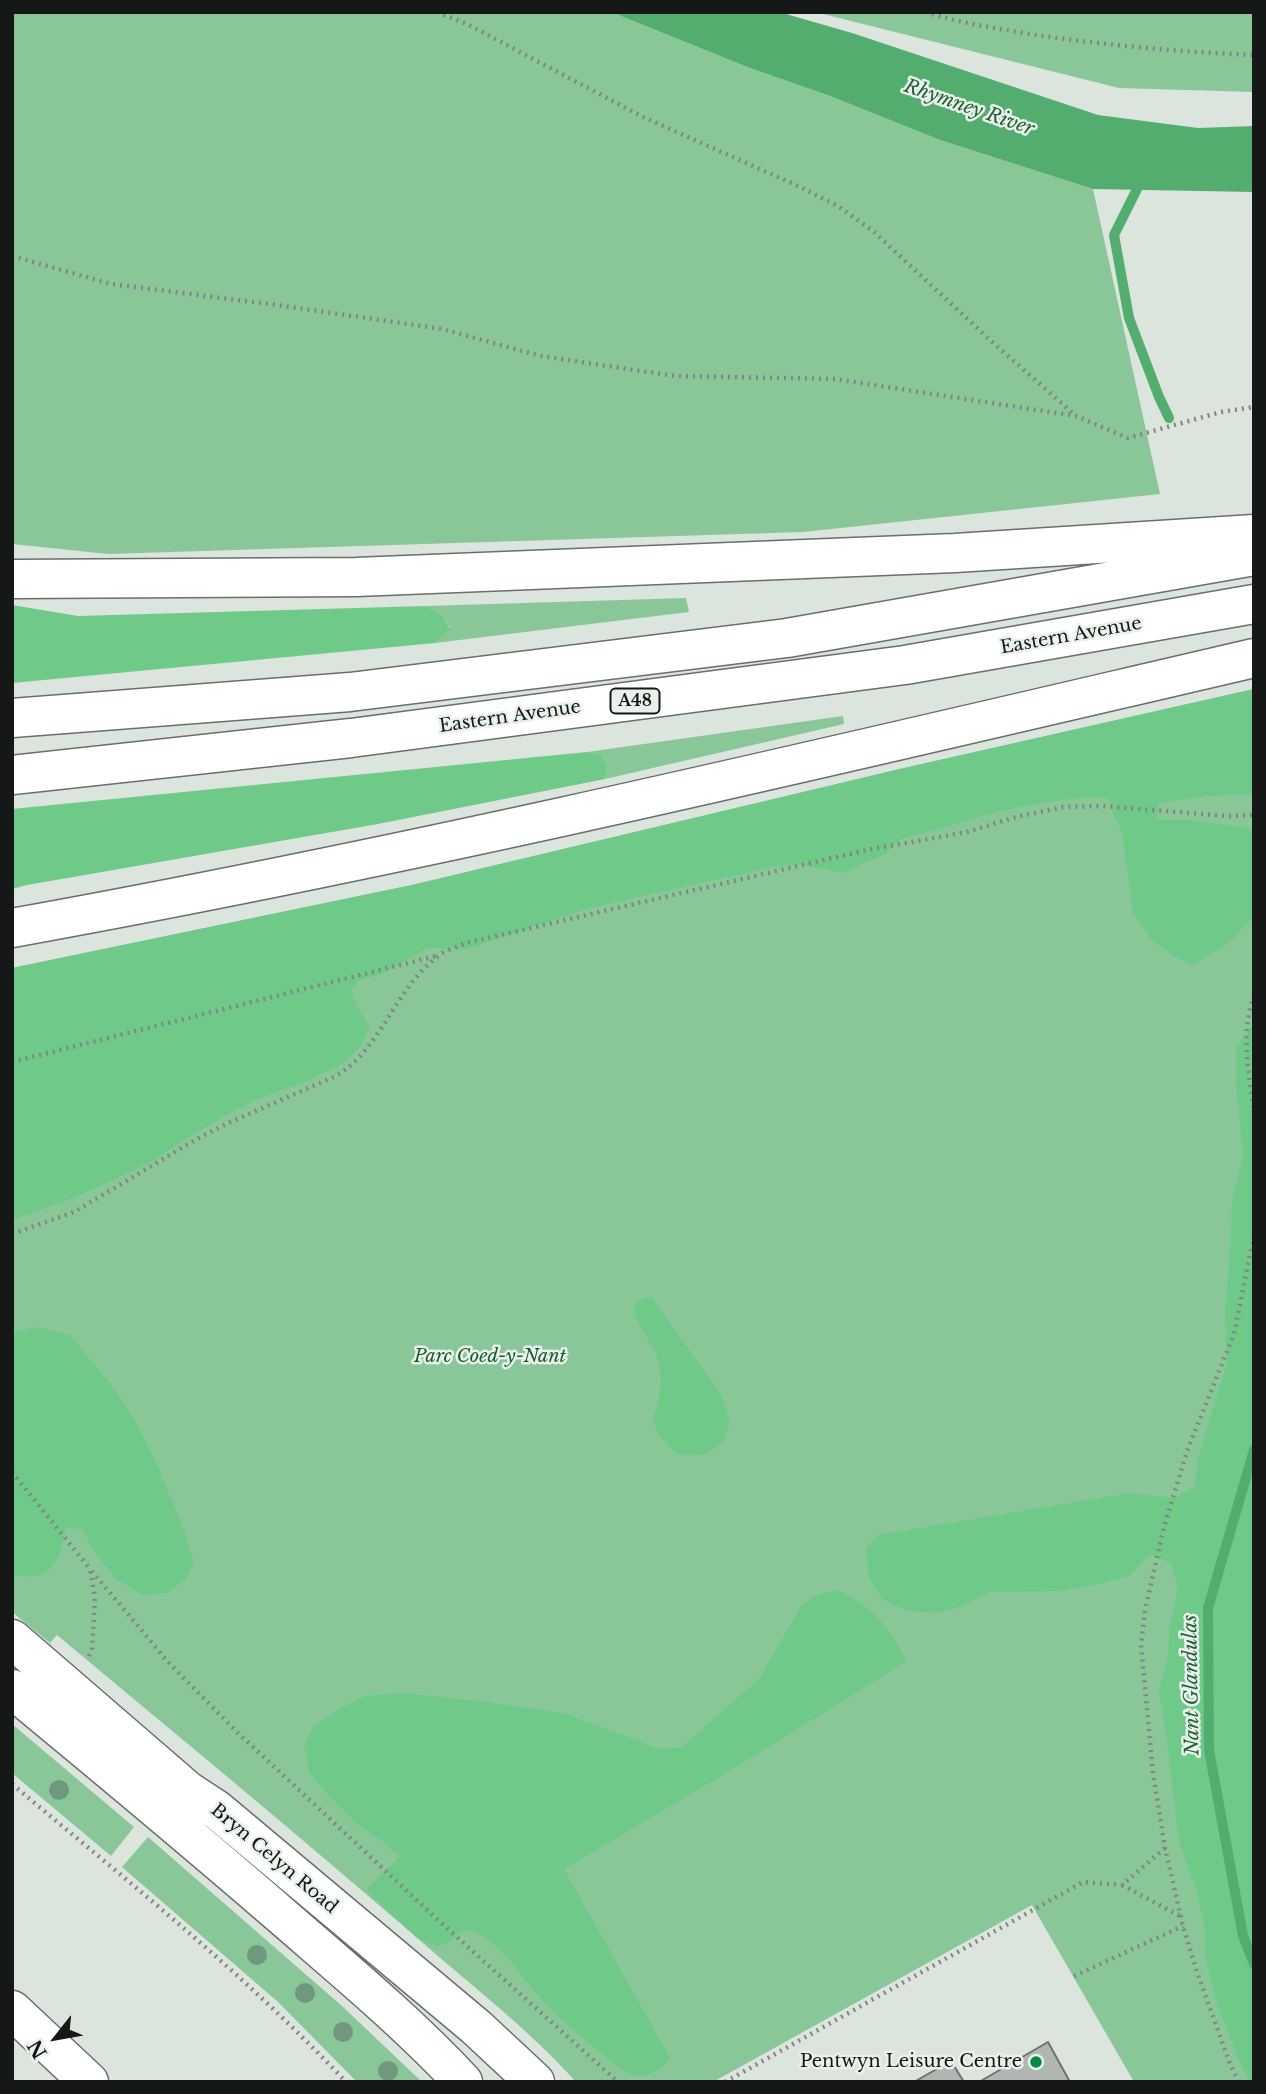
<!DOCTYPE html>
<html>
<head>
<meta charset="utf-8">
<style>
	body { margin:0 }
	#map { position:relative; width:1266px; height:2094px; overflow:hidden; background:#dce4de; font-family:"Libre Baskerville",serif }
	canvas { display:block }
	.frame { position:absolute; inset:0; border:14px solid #151816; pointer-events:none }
	.north { position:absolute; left:21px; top:2003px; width:70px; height:70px; -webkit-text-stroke:5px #e9f1eb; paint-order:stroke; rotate:239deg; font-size:19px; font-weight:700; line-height:28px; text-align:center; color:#151816 }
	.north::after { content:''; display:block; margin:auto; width:24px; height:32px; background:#151816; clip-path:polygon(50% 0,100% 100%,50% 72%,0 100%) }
</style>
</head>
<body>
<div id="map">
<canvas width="1266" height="2094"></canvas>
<div class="frame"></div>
<div class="north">N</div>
</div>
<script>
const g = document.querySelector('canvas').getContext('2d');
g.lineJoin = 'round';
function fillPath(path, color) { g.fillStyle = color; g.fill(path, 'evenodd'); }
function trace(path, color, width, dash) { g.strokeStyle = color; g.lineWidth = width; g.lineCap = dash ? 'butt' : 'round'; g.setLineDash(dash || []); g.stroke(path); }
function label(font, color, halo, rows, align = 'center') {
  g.font = font + ' "Libre Baskerville",serif'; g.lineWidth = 5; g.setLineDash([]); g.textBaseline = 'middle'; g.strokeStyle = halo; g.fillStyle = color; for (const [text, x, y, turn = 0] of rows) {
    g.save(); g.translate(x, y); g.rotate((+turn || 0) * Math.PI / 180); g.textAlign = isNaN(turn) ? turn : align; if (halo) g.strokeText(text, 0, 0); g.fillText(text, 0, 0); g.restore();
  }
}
const green = new Path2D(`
	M12 12H611L747 67 830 96 940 140 1093 189 1160 494 803 532 108 554 12 544Z
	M815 12H1254V92L1119 88Z
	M686 598 689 612 435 643 450 628 442 615 426 606Z
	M1254 689V2082H1134L1032 1905 713 2082H576C528 2028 469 1984 415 1936 297 1834 177 1735 57 1635L50 1643 12 1612V968L412 885 904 768Z
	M843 716 844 724 605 779 608 767 601 755 587 752Z
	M12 1724 134 1827 111 1856 12 1773Z
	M148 1837 342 2006 422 2082H357L278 2002 122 1867Z`);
const forest = new Path2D(`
	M12 605 78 616 426 606 442 615 450 629 435 643 12 683Z
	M1254 689V794L1208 796 1158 803 1157 820H1187L1254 829V916L1228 944 1192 965 1174 956 1151 939 1133 912 1122 833 1107 798C1040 795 964 822 900 840L885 854 843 873 798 864 773 867 586 909 467 949 427 948 380 975 359 980 351 989 357 1007 370 1027 360 1047 340 1065 304 1082 260 1098 222 1117 147 1164 74 1198 12 1220V968L412 885 904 768Z
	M587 752 601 755 608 767 605 779 378 824 27 885 12 889V809Z
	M1254 1023V2082H1250L1238 2058 1217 2003 1205 1957V1928L1196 1889 1179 1842 1166 1733 1159 1690 1168 1657 1169 1628 1178 1590 1172 1564 1150 1554 1129 1576 1100 1584 1058 1591 991 1592 960 1607 935 1613 909 1611 883 1600 869 1578 866 1548 878 1535 1130 1493 1175 1498 1194 1487 1199 1454 1227 1363 1225 1311 1231 1241 1232 1200 1243 1158 1236 1081V1047Z
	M651 1297 721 1394 730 1421 724 1442 703 1455 676 1454 658 1434 653 1418C662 1396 665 1370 653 1348 644 1333 638 1325 633 1308L639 1299Z
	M37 1327 70 1335 116 1391 136 1422 156 1462 184 1530 194 1562 185 1580 167 1593 142 1595 115 1578 94 1551 82 1529 66 1528C62 1545 57 1575 35 1576 28 1577 20 1576 12 1575V1332Z
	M837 1590C876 1608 886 1625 907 1661L733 1769 564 1869 670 2058C661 2068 653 2076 639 2076 626 2075 612 2062 602 2054 580 2036 558 2017 539 1996 519 1974 495 1933 464 1929L452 1940 437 1947 417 1938 366 1890 400 1857 382 1841 356 1823 328 1795 309 1771 304 1746 313 1727 339 1709 365 1696 406 1693 478 1701 563 1713 660 1749 681 1748 759 1679 800 1608 813 1596Z`);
const water = new Path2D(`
	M611 12H779L852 33 1098 115 1198 128 1254 126V192L1093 189 940 140 830 96 747 67Z`);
const stream = new Path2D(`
	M1143 177 1114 235 1129 318 1159 397 1169 418
	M1254 1450 1208 1608 1209 1750 1243 1936 1254 1964`);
const building = new Path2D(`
	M1048 2042 1070 2082H979Z
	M951 2061 964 2082H914L928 2074Z`);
const path = new Path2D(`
	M437 12 467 24 643 117 798 186 838 206 873 231 990 340 1075 415
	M925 12C960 23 994 28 1030 34 1104 45 1179 52 1254 55
	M12 256 111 284 269 304 442 329 541 356 675 376 835 379 1076 416 1128 438 1221 412 1254 407
	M1254 995C1240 1035 1249 1071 1254 1112
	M12 1062 436 956
	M12 1234 74 1212 195 1140 226 1124 336 1076C381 1049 395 989 437 957 445 950 457 947 466 943L867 850 967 832 1016 817 1063 807 1103 806 1228 816 1254 815
	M12 1472 90 1569
	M89 1656 92 1650 95 1598 90 1569 168 1662 237 1732 438 1920 618 2082
	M12 1784C126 1880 244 1973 346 2082
	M1122 1885 1180 1916
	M1074 1976 1183 1926
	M725 2082 1083 1882 1122 1885 1165 1848
	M1239 2082 1230 2064 1197 1972 1183 1926 1165 1848 1153 1773 1141 1645 1145 1610 1164 1527 1187 1451 1234 1334 1254 1235`);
const street = new Path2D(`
	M12 2010 89 2082`);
const secondary = new Path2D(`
	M12 1639 188 1791 217 1810 476 2027 535 2082
	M12 1689C103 1764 193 1839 282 1916 344 1970 407 2022 463 2082`);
const highway = new Path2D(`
	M12 579 356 577 955 553 1254 534
	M12 718 350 692 787 638 1254 556
	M12 775 351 738 905 665 1254 604
	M12 928C429 853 841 754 1254 658`);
const trees = [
	[59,1790],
	[257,1955],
	[305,1993],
	[343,2032],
	[388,2071]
];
const markers = [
	[1036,2062,7,"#068843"]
];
const shields = [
	[635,701,49]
];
const shieldNames = [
	["A48",635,701]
];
const streetNames = [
	["Eastern Avenue",1071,636,-10],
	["Eastern Avenue",510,717,-8],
	["Bryn Celyn Road",274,1859,40]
];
const parkNames = [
	["Parc Coed-y-Nant",490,1357]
];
const poiNames = [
	["Pentwyn Leisure Centre",1022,2062]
];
const waterNames = [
	["Rhymney River",969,108,19],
	["Nant Glandulas",1192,1685,-91]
];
fillPath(green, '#89c799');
fillPath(forest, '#6fc989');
fillPath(water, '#53ad6e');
trace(stream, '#53ad6e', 10);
fillPath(building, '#b0b7b2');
trace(building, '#6c736d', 2);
trace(street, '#69706b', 41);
trace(secondary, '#69706b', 41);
trace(highway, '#69706b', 41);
trace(path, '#818682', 4.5, [2, 5]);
trace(street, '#fff', 38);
trace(secondary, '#fff', 38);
trace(highway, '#fff', 38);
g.fillStyle = '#70987e';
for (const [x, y] of trees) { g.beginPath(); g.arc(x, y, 10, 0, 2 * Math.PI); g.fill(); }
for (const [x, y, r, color] of markers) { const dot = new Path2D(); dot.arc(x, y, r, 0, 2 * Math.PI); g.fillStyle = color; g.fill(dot); trace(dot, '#e9f1eb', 2.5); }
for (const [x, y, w] of shields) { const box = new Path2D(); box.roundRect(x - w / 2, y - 12.5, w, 25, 5); g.fillStyle = '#e9f1eb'; g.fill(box); trace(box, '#151816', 2); }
label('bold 16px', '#151816', null, shieldNames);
label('18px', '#151816', '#e9f1eb', streetNames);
label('italic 18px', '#185930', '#e9f1eb', parkNames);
label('18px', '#151816', '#e9f1eb', poiNames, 'right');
label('italic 19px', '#206036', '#e9f1eb', waterNames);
</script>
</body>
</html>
